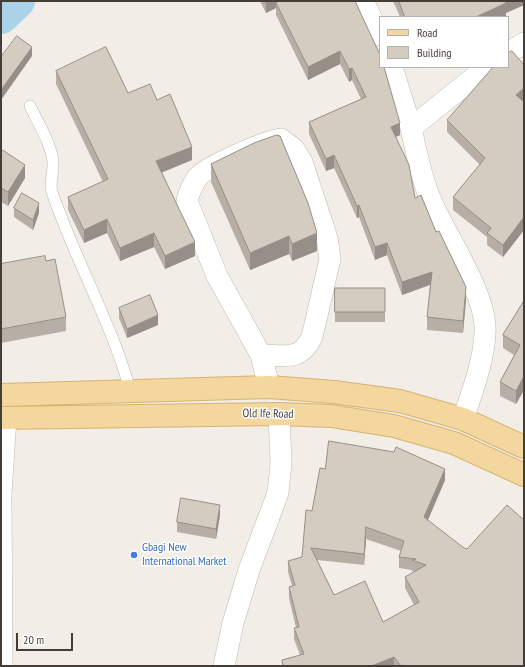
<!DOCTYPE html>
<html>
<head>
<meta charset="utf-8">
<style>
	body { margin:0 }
	#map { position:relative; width:525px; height:667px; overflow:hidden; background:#f2eee7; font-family:"PT Sans Narrow",sans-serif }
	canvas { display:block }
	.frame { position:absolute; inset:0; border:2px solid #443e37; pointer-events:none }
	.legend { position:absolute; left:379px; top:16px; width:130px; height:52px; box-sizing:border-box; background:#fff; border:1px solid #b4b2af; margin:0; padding:5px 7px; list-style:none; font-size:12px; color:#443e37 }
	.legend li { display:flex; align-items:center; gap:8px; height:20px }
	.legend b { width:20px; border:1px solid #b4b2af }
	.scale { position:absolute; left:16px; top:633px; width:57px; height:18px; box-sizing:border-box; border:2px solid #443e37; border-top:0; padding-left:5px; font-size:12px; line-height:14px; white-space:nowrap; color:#443e37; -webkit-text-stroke:3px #fff; paint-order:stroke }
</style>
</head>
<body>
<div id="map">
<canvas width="525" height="667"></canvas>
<div class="frame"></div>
<ul class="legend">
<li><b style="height:5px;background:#f3d79f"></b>Road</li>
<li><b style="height:11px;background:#d5ccc1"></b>Building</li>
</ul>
<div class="scale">20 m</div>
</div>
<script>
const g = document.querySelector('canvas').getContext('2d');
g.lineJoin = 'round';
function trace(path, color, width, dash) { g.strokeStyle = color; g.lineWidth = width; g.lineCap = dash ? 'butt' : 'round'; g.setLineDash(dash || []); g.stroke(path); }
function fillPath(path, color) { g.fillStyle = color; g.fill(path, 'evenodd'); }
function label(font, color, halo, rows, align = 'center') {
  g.font = font + ' "PT Sans Narrow",sans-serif'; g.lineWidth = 3; g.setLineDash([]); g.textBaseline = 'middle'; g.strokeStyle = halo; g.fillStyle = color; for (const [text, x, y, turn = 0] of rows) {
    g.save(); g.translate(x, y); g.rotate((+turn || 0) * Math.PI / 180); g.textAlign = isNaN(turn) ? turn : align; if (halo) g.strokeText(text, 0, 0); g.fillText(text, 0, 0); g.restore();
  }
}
const river = new Path2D(`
	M1 17 18 1`);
const lane = new Path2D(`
	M30 106C38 123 51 143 53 162 54 172 49 183 52 192 75 260 111 321 130 390`);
const street = new Path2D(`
	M363 1 380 35
	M508 53 524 43
	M392 67 411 128
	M261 355C284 355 300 362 312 337L330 259 327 238 302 162 294 149 281 139C266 141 205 167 197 178 192 185 189 193 187 201L217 276 261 355 269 387
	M463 419C472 393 484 360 485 333 488 298 449 240 434 207 422 182 417 155 411 128L487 67
	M2 666 1 494 6 418
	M224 666 233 623 249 570 278 493 281 463 279 414`);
const primary = new Path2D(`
	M1 395 269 387 334 392 400 401 463 419 524 447
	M1 418 279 414 331 416 394 426 454 443 524 475`);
const wall = new Path2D(`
	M260 1H355L400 135 396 137 415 198 436 232 466 300 463 333 427 330V317L430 285 402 295 387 255 375 260 359 217 357 218 334 168 326 171 309 134V122L361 99 352 80 349 82 340 64 308 80 276 15V8L266 13Z
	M393 1H524V5L506 13V16L504 17H400Z
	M524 65V100L523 101 524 102V230L503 257 487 245V237L453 210V197L480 165 447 132V120Z
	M56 71 128 93 157 100 192 160 162 172 195 256 165 269 154 247 120 261 107 233 84 243 68 210V197L103 182 56 84Z
	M1 149 25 178 8 206 1 202Z
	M211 164 317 251 292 261 289 254 250 270 211 182Z
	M14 208 39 213 33 230 14 217Z
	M46 261 66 317V331L1 343V264Z
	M335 288H385V322H335Z
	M524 301V390L516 404 500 396V382L514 355 503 348V335Z
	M119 308 158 325 127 338 119 318Z
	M325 469 445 480 428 520 524 666H282V660L300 655 294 639V628H296L289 598V587L292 586 288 572V561L302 557 312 511ZM366 539 401 551 399 557V568L412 570V571L414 572 405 577V588L414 605 383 622 334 595 317 560 364 565Z
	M220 515 216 539 177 532V522Z`);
const shadedWall = new Path2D(`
	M271 1H285L276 3V8L266 13V3Z
	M505 1H524V5L506 13V16L504 17H476Z
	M32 47V56L1 100V90Z
	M340 51V64L308 80V67Z
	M352 68V80L349 82V69Z
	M524 88V100L516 107V95Z
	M400 123V135L391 139V127Z
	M192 147V160L156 175V161Z
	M334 155V168L326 171V159Z
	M25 165V178L8 206V192Z
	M39 203V213L33 230V220Z
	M359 205V217L357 218V206Z
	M524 217V230L503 257V245Z
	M107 219V233L84 243V230Z
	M154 233V247L120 261V248Z
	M317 233V251L292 261V244Z
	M289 236V254L250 270V253Z
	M195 242V256L165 269V256Z
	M387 243V255L375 260V247Z
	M432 272V284L402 295V282Z
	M466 287V300L463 333V321Z
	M158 315V325L127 338V329Z
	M524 376V390L516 404V391Z
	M445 469V480L424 529V517Z
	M220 505V515L216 539V529Z
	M366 527V539L364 565V554Z
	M394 657V666H374V665Z`);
const building = new Path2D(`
	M265 1H271L266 3Z
	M279 1H355L380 55V67H384L400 123 391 127 409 165 415 198 421 195 436 232 439 231 466 287 463 321 427 317 432 272 402 282 387 243 375 247 359 205 357 206 334 155 326 159 309 122 366 97 352 68 349 69 340 51 308 67 276 3Z
	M399 1H505L506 3 476 17H405Z
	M17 36 32 47 1 90V57Z
	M106 47 128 93 150 84 157 100 170 94 192 147 156 161 195 242 165 256 154 233 120 248 107 219 84 230 68 197 108 179 56 71Z
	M512 51 524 65V88L516 95 524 102V217L503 245 487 233 491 228 453 197 485 158 447 120 493 67H508V53Z
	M277 135 280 136 308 203 317 233 292 244 289 236 250 253 211 164 254 143Z
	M1 149 25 165 8 192 1 188Z
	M22 193 39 203 33 220 14 208Z
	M45 256 46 261 55 259 66 317 1 329V264Z
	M335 288H385V312H335Z
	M150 295 158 315 127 329 119 308Z
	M524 301V376L516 391 500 382 520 345 503 335Z
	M329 441 394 452 396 447 445 469 424 517 464 548 467 549 507 505 524 520V666H401L394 657 374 665 369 666H283L282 660 304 654 294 628 299 627 289 587 295 585 288 561 302 557 306 510 312 511 320 468 325 469ZM366 527 404 541 399 557 416 559 412 560 426 565 405 577 419 602 383 622 365 581 334 595 311 548 364 554Z
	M181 498 220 505 216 529 177 522Z`);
const markers = [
	[134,555,4,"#3f7fe0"]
];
const streetNames = [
	["Old Ife Road",268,414,1]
];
const shopNames = [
	["Gbagi New",142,548],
	["International Market",142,562]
];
trace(river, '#aad2e8', 34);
trace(lane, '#bfb8ae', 12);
trace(street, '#bfb8ae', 22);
trace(primary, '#d6b371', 24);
trace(lane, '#fff', 11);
trace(street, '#fff', 21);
trace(primary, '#f3d79f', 22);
fillPath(wall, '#b7afa6');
fillPath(shadedWall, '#958f87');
fillPath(building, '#d5ccc1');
trace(building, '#958f87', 1);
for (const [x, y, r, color] of markers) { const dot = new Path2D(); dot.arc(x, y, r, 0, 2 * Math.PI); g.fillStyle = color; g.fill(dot); trace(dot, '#fff', 1.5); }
label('12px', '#443e37', '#fff', streetNames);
label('12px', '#366cbe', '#fff', shopNames, 'left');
</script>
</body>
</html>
